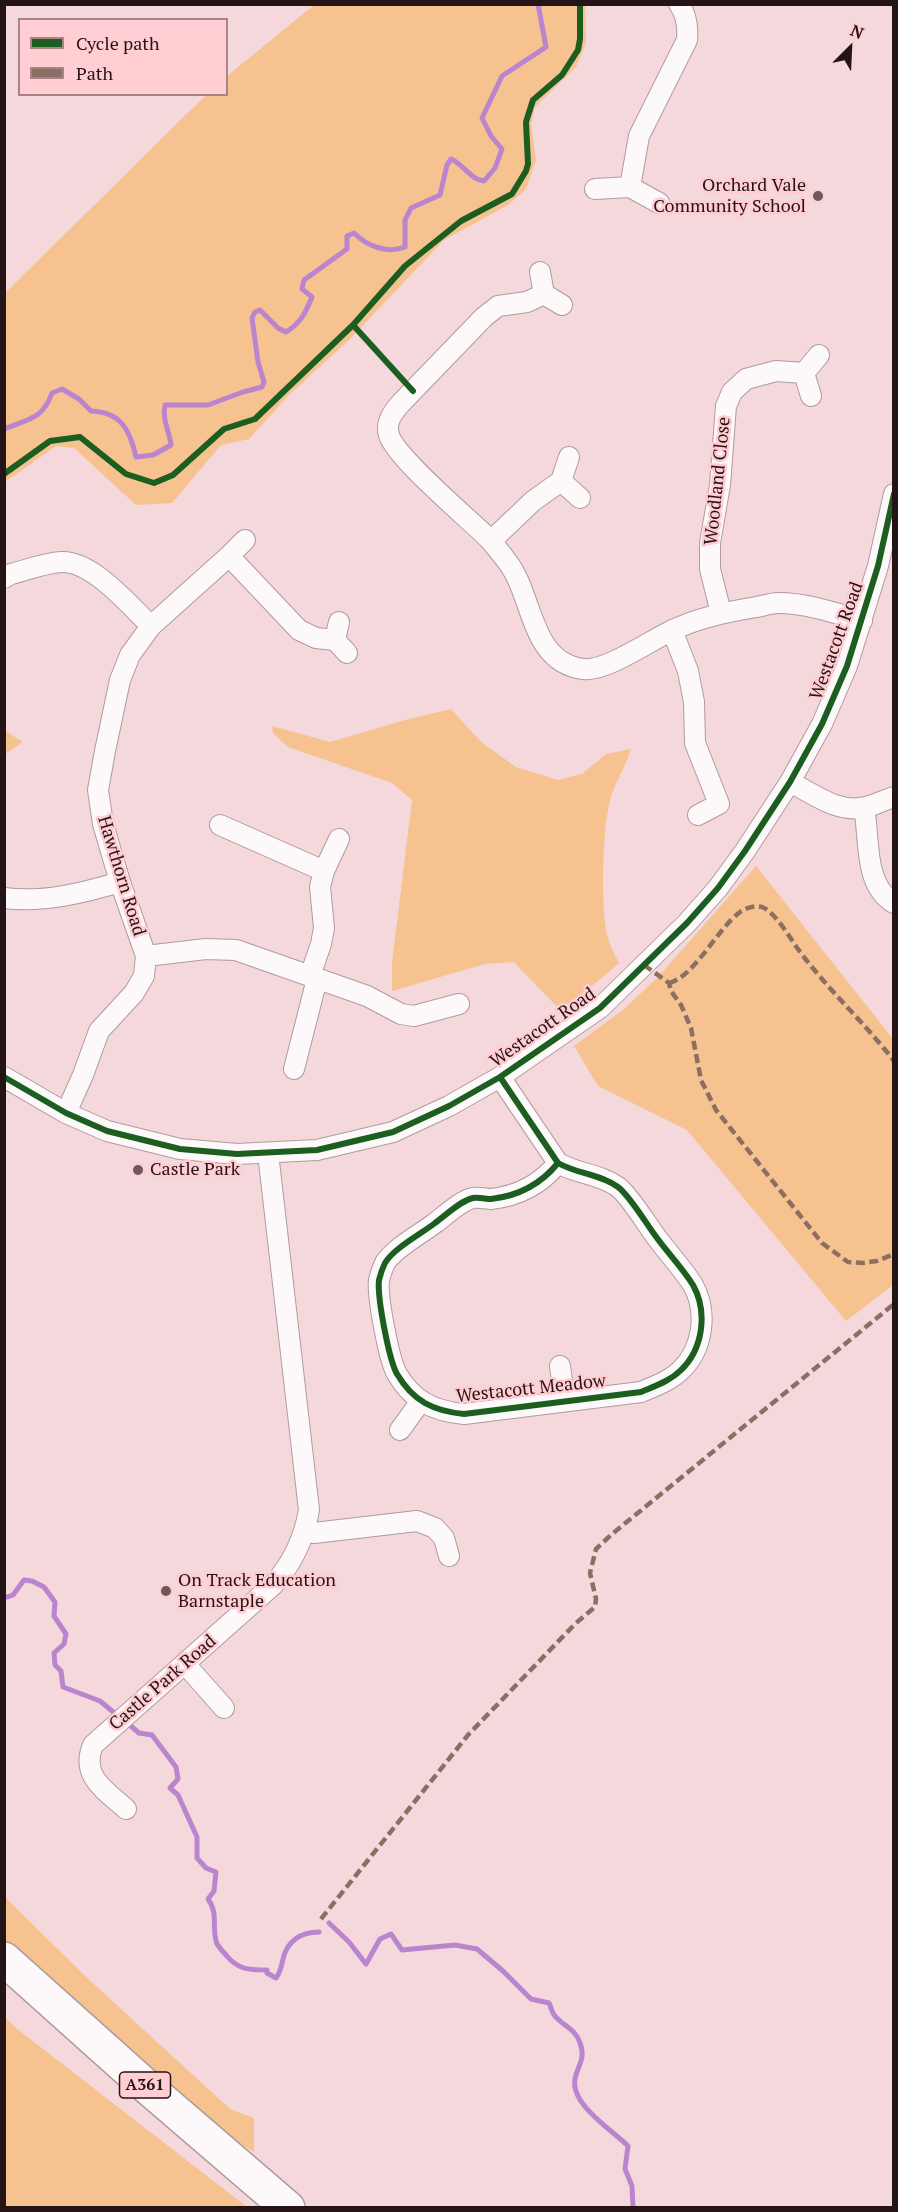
<!DOCTYPE html>
<html>
<head>
<meta charset="utf-8">
<style>
	body { margin:0 }
	#map { position:relative; width:898px; height:2212px; overflow:hidden; background:#f4d8db; font-family:"PT Serif",serif }
	canvas { display:block }
	.frame { position:absolute; inset:0; border:6px solid #251416; pointer-events:none }
	.legend { position:absolute; left:18px; top:18px; width:210px; height:78px; box-sizing:border-box; background:#ffcdd2; border:2px solid #a88387; margin:0; padding:8px 10px; list-style:none; font-size:18px; color:#251416 }
	.legend li { display:flex; align-items:center; gap:12px; height:30px }
	.legend b { width:30px; border:2px solid #a88387 }
	.north { position:absolute; left:820px; top:18px; width:60px; height:60px; -webkit-text-stroke:4px #ffcdd2; paint-order:stroke; rotate:24deg; font-size:16px; font-weight:700; line-height:24px; text-align:center; color:#251416 }
	.north::after { content:''; display:block; margin:auto; width:21px; height:27px; background:#251416; clip-path:polygon(50% 0,100% 100%,50% 72%,0 100%) }
</style>
</head>
<body>
<div id="map">
<canvas width="898" height="2212"></canvas>
<div class="frame"></div>
<ul class="legend">
<li><b style="height:8px;background:#1b5e20"></b>Cycle path</li>
<li><b style="height:8px;background:#8d6e63"></b>Path</li>
</ul>
<div class="north">N</div>
</div>
<script>
const g = document.querySelector('canvas').getContext('2d');
g.lineJoin = 'round';
function fillPath(path, color) { g.fillStyle = color; g.fill(path, 'evenodd'); }
function trace(path, color, width, dash) { g.strokeStyle = color; g.lineWidth = width; g.lineCap = dash ? 'butt' : 'round'; g.setLineDash(dash || []); g.stroke(path); }
function label(font, color, halo, rows, align = 'center') {
  g.font = font + ' "PT Serif",serif'; g.lineWidth = 5; g.setLineDash([]); g.textBaseline = 'middle'; g.strokeStyle = halo; g.fillStyle = color; for (const [text, x, y, turn = 0] of rows) {
    g.save(); g.translate(x, y); g.rotate((+turn || 0) * Math.PI / 180); g.textAlign = isNaN(turn) ? turn : align; if (halo) g.strokeText(text, 0, 0); g.fillText(text, 0, 0); g.restore();
  }
}
const green = new Path2D(`
	M314 5H585L586 43 576 67 535 107 531 125 536 160 526 189 508 205 444 240 351 338 289 395 249 439 221 445 172 503 136 505 74 448 56 446 5 482V293L206 95 226 94 227 76Z
	M451 709 481 742 516 767 558 780 582 774 606 754 631 749C626 765 619 776 613 791 602 817 600 909 608 938 610 946 615 955 619 963L597 982 560 1010 514 962 485 964 392 991V962L412 800 392 783 288 747 273 733 272 726 330 742 405 720Z
	M4 730 23 742 5 754H4Z
	M756 866 893 1039V1285L846 1321 687 1130 598 1086 574 1046 624 1009 659 976Z
	M4 1896 84 1975 230 2109 254 2118V2152L226 2136 5 1943Z
	M5 2017 16 2028 247 2207H5Z`);
const stream = new Path2D(`
	M4 429C28 419 43 419 52 393L62 389 79 399 91 411C121 412 130 430 136 457L153 455 171 445C169 430 162 420 165 405H208L243 392 262 387 264 382 258 362 252 318 255 312 260 310 278 328 286 332C300 324 306 312 312 297L302 289 304 280 347 249V236L354 233C367 246 387 254 405 247V220L411 208 440 195 447 165 451 159C463 164 471 180 484 181L495 168 502 149 491 136 482 118 502 76 546 47 538 4
	M4 1598 13 1595 24 1580 32 1581 44 1587 55 1602 54 1616 66 1634 64 1644 54 1653 55 1665 61 1671 63 1687 100 1701 118 1716
	M125 1721 139 1733 152 1735 176 1767 178 1779 170 1788 178 1795 197 1837V1858L206 1868 216 1872 214 1891 208 1899C219 1914 211 1928 217 1944 219 1947 223 1952 226 1955 238 1970 249 1970 267 1970V1973L276 1978C281 1971 281 1967 283 1959 287 1941 301 1932 319 1932
	M329 1923 349 1942 366 1964 380 1939 391 1934 402 1950 455 1945 477 1949 503 1971 531 1999 549 2003C551 2007 552 2013 555 2016 563 2026 576 2029 580 2043 586 2059 578 2064 575 2079 570 2104 612 2130 628 2146L625 2169 632 2186 633 2208`);
const minor = new Path2D(`
	M630 187 639 136 687 40C688 28 687 15 679 4
	M595 189 630 187 659 203
	M540 272 544 294 562 305
	M544 294 527 302 498 306 484 317 401 403C393 412 385 422 389 435 395 457 469 519 489 539 495 546 501 553 506 560 534 594 529 662 583 669 605 672 648 642 669 632 696 618 727 612 756 607 763 606 771 603 778 603 806 603 836 613 862 621
	M811 396 804 373 819 355
	M569 457 561 481 580 498
	M491 541 533 501 561 481
	M229 556 245 540
	M4 578 11 574C27 570 44 563 61 562 92 560 130 606 151 626
	M721 613 710 569V543L720 485 726 406 732 392 746 379 776 371 804 373
	M339 622 335 640 347 653
	M672 630 688 671 694 702 695 743 719 804 698 815
	M790 782C814 794 838 814 866 807 875 805 884 800 894 797
	M864 808C870 837 863 885 894 903
	M220 825 324 871
	M4 898C44 903 83 893 120 882
	M146 956 206 949 236 950 367 996 401 1014 414 1016 459 1004
	M310 976 321 944 324 928 320 887 324 871 339 839
	M294 1069 317 979
	M4 1077 66 1113 107 1131 180 1149 237 1154 317 1150 393 1132 449 1106 500 1077 600 1008 687 923 718 888 745 851 790 782 822 724 847 666 878 566 894 494
	M500 1077 558 1163C577 1174 600 1174 618 1187 630 1196 647 1225 657 1238 668 1253 683 1269 693 1285 708 1312 703 1349 681 1370 670 1381 655 1386 641 1392L464 1414C433 1411 413 1401 397 1374 389 1360 377 1297 379 1280 380 1276 383 1267 385 1263 394 1248 421 1234 435 1223 446 1215 460 1201 473 1198 479 1197 486 1199 491 1199 518 1196 541 1184 558 1163
	M66 1113 83 1075 99 1031 134 993 144 976 146 956 120 882 103 824 98 790 105 751 120 680 130 655 151 626 229 556 299 630 316 638 335 640
	M560 1366 565 1401
	M400 1430 421 1401
	M305 1532 314 1533 417 1521 435 1528 444 1538 449 1556
	M185 1664 224 1708
	M126 1809C105 1790 80 1776 93 1745L273 1585C293 1563 304 1539 309 1510L268 1153`);
const trunk = new Path2D(`
	M4 1959 146 2086 288 2208`);
const quiet = new Path2D(`
	M644 965 669 983 671 991 681 1005 691 1028 701 1080 716 1110 822 1243 848 1262 863 1263 877 1261 894 1254
	M669 983C694 977 718 928 740 912 746 908 755 905 762 907 775 912 790 938 798 949 827 989 864 1022 894 1061
	M321 1919 468 1735 576 1623 595 1607 596 1599 590 1573 596 1549 612 1534 894 1304`);
const cycleway = new Path2D(`
	M353 325 413 391
	M4 474 50 441 80 437 126 474 154 483 173 475 224 429 255 419 353 325 405 266 461 221 512 194 526 171 528 164 526 122 533 100 562 75 578 50 580 39V4
	M4 1077 66 1113 107 1131 180 1149 237 1154 317 1150 393 1132 449 1106 500 1077 600 1008 687 923 718 888 745 851 790 782 822 724 847 666 878 566 894 494
	M500 1077 558 1163C577 1174 600 1174 618 1187 630 1196 647 1225 657 1238 668 1253 683 1269 693 1285 708 1312 703 1349 681 1370 670 1381 655 1386 641 1392L464 1414C433 1411 413 1401 397 1374 389 1360 377 1297 379 1280 380 1276 383 1267 385 1263 394 1248 421 1234 435 1223 446 1215 460 1201 473 1198 479 1197 486 1199 491 1199 518 1196 541 1184 558 1163`);
const markers = [
	[818,196,6,"#6d595b"],
	[138,1170,6,"#6d595b"],
	[166,1591,6,"#6d595b"]
];
const shields = [
	[145,2085,51]
];
const shieldNames = [
	["A361",145,2085]
];
const poiNames = [
	["Orchard Vale",806,186,"right"],
	["Community School",806,207,"right"],
	["Castle Park",150,1170],
	["On Track Education",178,1581],
	["Barnstaple",178,1602]
];
const streetNames = [
	["Woodland Close",718,481,-84],
	["Westacott Road",837,641,-70],
	["Hawthorn Road",121,876,73],
	["Westacott Road",543,1028,-35],
	["Westacott Meadow",531,1389,-6],
	["Castle Park Road",163,1683,-41]
];
fillPath(green, '#f5c290');
trace(stream, '#bb84ce', 5);
trace(minor, '#b09b9d', 22);
trace(trunk, '#b09b9d', 36);
trace(minor, '#fdf9fa', 20);
trace(trunk, '#fdf9fa', 33);
trace(quiet, '#8d6e63', 4.5, [9, 4.5]);
trace(cycleway, '#1b5e20', 6);
for (const [x, y, r, color] of markers) { const dot = new Path2D(); dot.arc(x, y, r, 0, 2 * Math.PI); g.fillStyle = color; g.fill(dot); trace(dot, '#ffcdd2', 2); }
for (const [x, y, w] of shields) { const box = new Path2D(); box.roundRect(x - w / 2, y - 13, w, 26, 4.5); g.fillStyle = '#ffcdd2'; g.fill(box); trace(box, '#251416', 1.5); }
label('bold 16px', '#251416', null, shieldNames);
label('18px', '#251416', '#ffcdd2', poiNames, 'left');
label('18px', '#251416', '#ffcdd2', streetNames);
</script>
</body>
</html>
